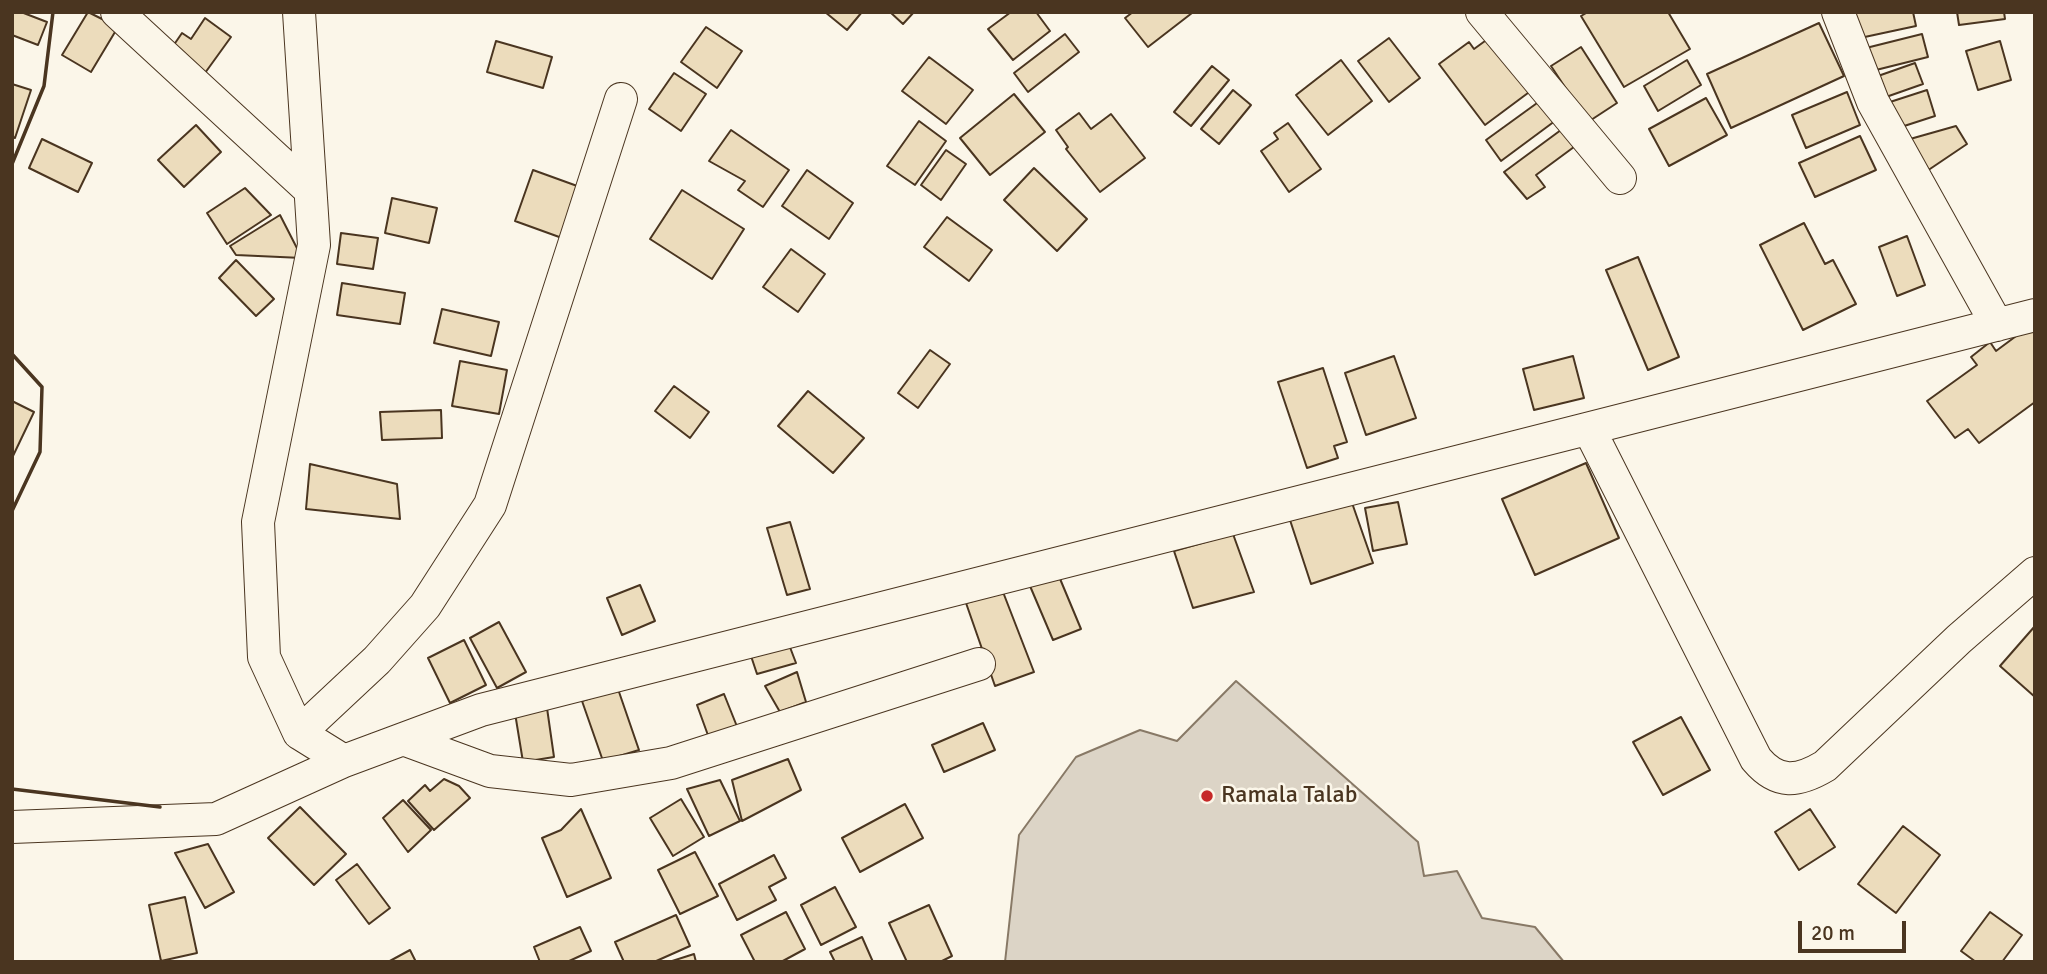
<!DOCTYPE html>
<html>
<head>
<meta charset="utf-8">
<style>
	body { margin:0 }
	#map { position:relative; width:2047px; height:974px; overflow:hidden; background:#fbf6e9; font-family:Signika,sans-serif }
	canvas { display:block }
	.frame { position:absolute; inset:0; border:14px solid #4a3520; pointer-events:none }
	.scale { position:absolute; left:1798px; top:921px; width:108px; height:32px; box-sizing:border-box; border:4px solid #4a3520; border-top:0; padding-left:9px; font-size:21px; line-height:24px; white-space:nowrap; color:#4a3520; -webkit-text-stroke:5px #fbf6e9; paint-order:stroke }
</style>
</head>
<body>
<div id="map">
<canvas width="2047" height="974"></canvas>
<div class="frame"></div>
<div class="scale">20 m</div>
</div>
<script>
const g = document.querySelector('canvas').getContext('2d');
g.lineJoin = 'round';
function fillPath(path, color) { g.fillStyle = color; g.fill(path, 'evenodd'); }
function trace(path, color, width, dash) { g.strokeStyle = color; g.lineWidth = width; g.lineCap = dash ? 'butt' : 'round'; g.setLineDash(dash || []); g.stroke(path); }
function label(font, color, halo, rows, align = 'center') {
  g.font = font + ' Signika,sans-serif'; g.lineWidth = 5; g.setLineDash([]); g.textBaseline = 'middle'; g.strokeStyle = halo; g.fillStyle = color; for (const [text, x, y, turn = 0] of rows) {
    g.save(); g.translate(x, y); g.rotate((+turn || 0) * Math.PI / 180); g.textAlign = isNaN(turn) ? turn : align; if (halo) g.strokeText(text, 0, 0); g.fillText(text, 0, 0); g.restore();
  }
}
const water = new Path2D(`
	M1236 681 1418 842 1424 876 1457 871 1482 918 1535 927 1564 962H1005L1019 835 1076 757 1140 730 1177 741Z`);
const building = new Path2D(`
	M12 12H21L47 22 38 45 12 35Z
	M88 12 118 27 91 72 62 55Z
	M825 12H862L847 30Z
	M890 12H914L903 24Z
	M1011 12H1036L1050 31 1013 60 988 29Z
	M1133 12H1191L1192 13 1148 47 1125 18Z
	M1588 12H1668L1690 49 1624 87 1581 16Z
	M1854 12H1913L1916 26 1860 38Z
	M1957 12H2004L2005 19 1959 25Z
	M205 18 231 37 205 73 171 49 182 33 191 39Z
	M1819 23 1844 76 1731 128 1707 74Z
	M706 27 742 51 717 88 681 62Z
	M1496 33 1536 87 1485 125 1439 64 1469 42 1474 49Z
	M1065 34 1079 52 1028 92 1014 73Z
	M1922 34 1928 57 1872 71 1866 48Z
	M1389 38 1420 78 1389 102 1358 61Z
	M496 41 552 57 543 88 487 72Z
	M2000 41 2011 80 1978 90 1966 51Z
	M1581 47 1617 103 1588 122 1551 66Z
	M929 57 973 90 946 124 902 91Z
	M1341 60 1372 101 1328 135 1296 95Z
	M1687 60 1701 85 1658 111 1644 86Z
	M1915 63 1923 84 1886 97 1878 76Z
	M1212 66 1229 80 1191 126 1174 112Z
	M674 73 706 94 681 131 649 109Z
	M12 84 31 90 15 138 12 137Z
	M1233 90 1251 105 1219 144 1201 129Z
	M1927 90 1935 116 1898 128 1890 102Z
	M1847 92 1860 125 1806 148 1792 115Z
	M1014 94 1045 132 990 175 960 138Z
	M1544 98 1559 118 1501 161 1486 140Z
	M1706 98 1727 135 1669 166 1649 129Z
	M1079 113 1091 129 1111 114 1145 158 1100 192 1066 149 1068 147 1056 130Z
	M919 121 946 141 915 185 887 166Z
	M1288 123 1321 169 1289 192 1261 151 1278 139 1274 133Z
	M196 125 221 152 184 187 158 160Z
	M1956 126 1967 144 1924 173 1903 141Z
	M1565 127 1578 144 1536 175 1545 187 1527 199 1504 172Z
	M731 130 789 170 763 207 738 190 745 181 709 161Z
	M1860 136 1876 170 1815 197 1799 163Z
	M42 139 92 163 78 192 29 168Z
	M946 150 966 164 941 200 921 185Z
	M1034 168 1087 219 1057 251 1004 200Z
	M533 170 580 187 562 238 515 221Z
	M807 170 853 203 829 239 782 206Z
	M245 188 271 215 227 244 207 213Z
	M682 190 744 229 712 279 650 239Z
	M392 198 437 208 429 243 385 233Z
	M280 215 302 258 236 255 230 246Z
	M947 217 992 250 969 281 924 247Z
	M1804 223 1825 264 1833 260 1856 304 1803 330 1760 245Z
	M341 233 378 238 373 269 337 264Z
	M1907 236 1925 285 1897 296 1879 247Z
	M791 249 825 274 798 312 763 287Z
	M1638 257 1679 357 1648 370 1606 270Z
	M236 260 274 299 256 316 219 278Z
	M342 283 405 293 400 324 337 315Z
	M442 309 499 322 491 356 434 343Z
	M2035 322V402L1979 443 1968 429 1955 438 1927 401 1977 365 1971 357 1990 342 1996 351Z
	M930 350 950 364 918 408 898 393Z
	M1394 356 1416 418 1366 435 1345 373Z
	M1573 356 1584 398 1534 410 1523 369Z
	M460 361 507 370 499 414 452 406Z
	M1323 368 1347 442 1334 446 1338 458 1307 468 1278 382Z
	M674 386 709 412 690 438 655 411Z
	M808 391 864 438 833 473 778 426Z
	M12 401 34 412 12 458Z
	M441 410 442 438 382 440 380 412Z
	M1586 463 1619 538 1535 575 1502 499Z
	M310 464 397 484 400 519 306 509Z
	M1351 500 1373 563 1311 584 1289 517Z
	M1398 502 1407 544 1373 551 1365 508Z
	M790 522 810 589 787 595 767 528Z
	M1233 534 1254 592 1193 608 1174 551Z
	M1058 574 1081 629 1053 640 1030 586Z
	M640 585 655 621 622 635 607 598Z
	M1003 592 1034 672 995 686 966 603Z
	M499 622 526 672 497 688 470 638Z
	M2035 626V697L2000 666Z
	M464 640 486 685 450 703 428 658Z
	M788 642 796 663 757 674 750 653Z
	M797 672 806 702 780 712 765 686Z
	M618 689 639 750 603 761 582 701Z
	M724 694 738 729 709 738 697 705Z
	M547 708 554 757 523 762 515 713Z
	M1681 717 1710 770 1663 795 1633 742Z
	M983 723 995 750 944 772 932 745Z
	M788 759 801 790 742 821 732 780Z
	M444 779 459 786 470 798 434 830 408 801 425 785 430 791Z
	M720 780 740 821 709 836 687 789Z
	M681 799 704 837 673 856 650 818Z
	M403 800 431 830 408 852 383 818Z
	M905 804 923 838 860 872 842 838Z
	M300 807 346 854 314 885 268 838Z
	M581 809 611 878 567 897 542 838 561 830Z
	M1810 809 1835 847 1799 870 1775 832Z
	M1903 826 1940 855 1896 913 1858 884Z
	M208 844 234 892 205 908 175 853Z
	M695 852 718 896 680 914 658 870Z
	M774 855 786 878 769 887 776 900 737 920 719 884Z
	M357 864 390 908 369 924 336 880Z
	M835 887 856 927 821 945 801 905Z
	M185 897 197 953 161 961 149 905Z
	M929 905 952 956 940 962H907L889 923Z
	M786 912 805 949 781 962H755L741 935Z
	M1990 912 2022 935 2002 962H1976L1961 951Z
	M676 915 690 946 654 962H624L615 942Z
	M580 927 591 951 567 962H540L534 947Z
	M862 937 873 962H835L830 952Z
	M410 950 416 962H388Z
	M694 954 696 962H669Z`);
const street = new Path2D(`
	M117 12 310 190
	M299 12 314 245 258 522 264 657 299 733 344 761
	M1482 12 1620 178
	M1838 12 1873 102 1997 325
	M1589 429 1756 759C1778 785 1798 782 1825 766L1959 639 2035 573
	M299 733 377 660 425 606 490 505 621 99
	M403 739 490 771 571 780 671 763 979 664
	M12 827 216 819 344 761 481 710 2035 315`);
const wall = new Path2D(`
	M12 164 44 86 53 12
	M12 354 42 387 40 452 12 511
	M12 789 160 807`);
const markers = [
	[1207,796,7,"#c62828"]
];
const poiNames = [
	["Ramala Talab",1221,796]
];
fillPath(water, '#dcd4c6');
trace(water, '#887966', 2);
fillPath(building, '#ecdcbc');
trace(building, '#4a3520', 2);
trace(street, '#4a3520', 34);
trace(street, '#fbf6e9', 32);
trace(wall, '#4a3520', 3.5);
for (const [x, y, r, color] of markers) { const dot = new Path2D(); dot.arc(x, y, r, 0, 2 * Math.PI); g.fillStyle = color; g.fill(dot); trace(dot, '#fbf6e9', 2.5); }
label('24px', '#4a3520', '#fbf6e9', poiNames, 'left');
</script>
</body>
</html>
